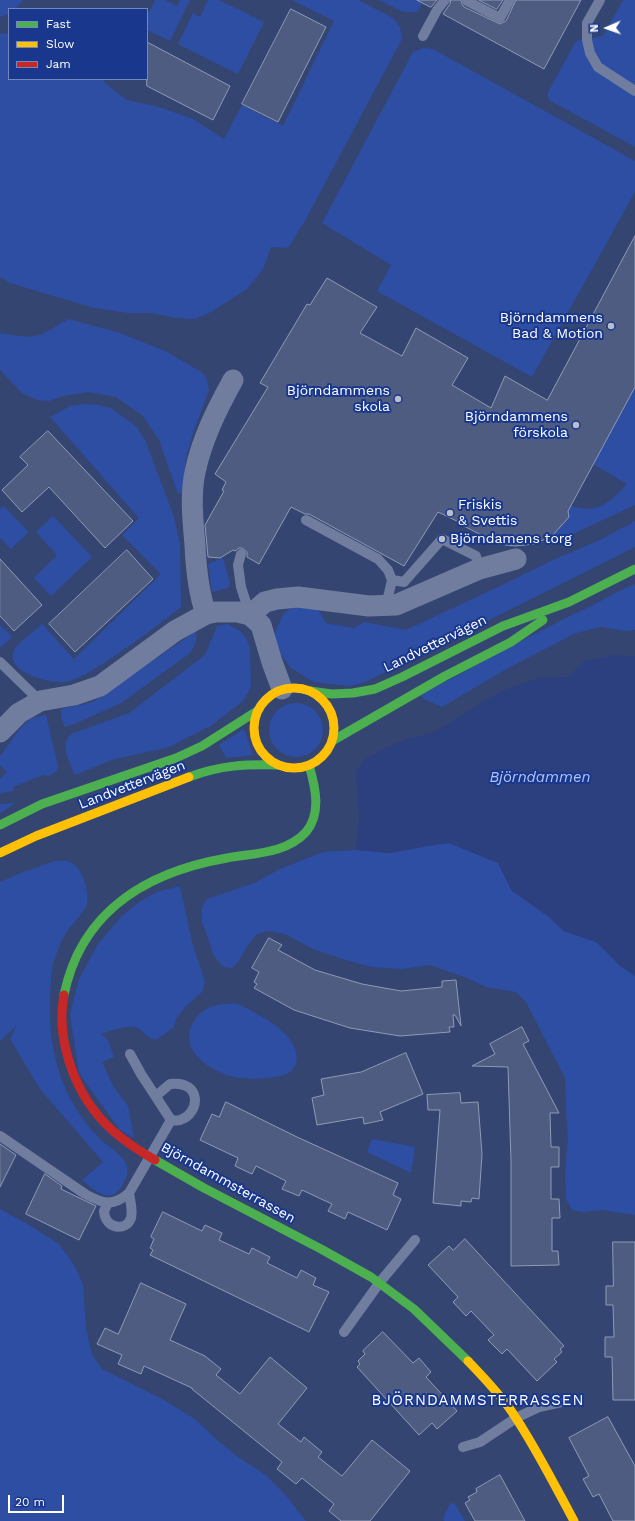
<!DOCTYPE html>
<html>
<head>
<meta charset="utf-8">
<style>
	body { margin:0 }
	#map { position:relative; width:635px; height:1521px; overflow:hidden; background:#344572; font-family:"Work Sans",sans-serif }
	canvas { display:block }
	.legend { position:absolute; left:8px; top:8px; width:140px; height:72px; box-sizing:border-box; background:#19388d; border:1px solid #7588bb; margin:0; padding:5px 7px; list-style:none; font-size:12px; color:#fff }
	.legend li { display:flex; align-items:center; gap:8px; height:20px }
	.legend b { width:20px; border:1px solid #7588bb }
	.north { position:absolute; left:587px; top:8px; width:40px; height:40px; -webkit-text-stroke:3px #19388d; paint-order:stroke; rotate:268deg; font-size:11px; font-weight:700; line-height:16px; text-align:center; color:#fff }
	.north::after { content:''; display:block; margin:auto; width:14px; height:18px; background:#fff; clip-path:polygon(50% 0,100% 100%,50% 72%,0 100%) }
	.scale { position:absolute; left:8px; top:1495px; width:56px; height:18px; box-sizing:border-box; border:2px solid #fff; border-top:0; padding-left:5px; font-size:12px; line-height:14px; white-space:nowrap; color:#fff; -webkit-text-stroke:3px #19388d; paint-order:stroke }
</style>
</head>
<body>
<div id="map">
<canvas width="635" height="1521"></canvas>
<ul class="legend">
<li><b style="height:5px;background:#4caf50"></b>Fast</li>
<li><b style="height:5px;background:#ffc107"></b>Slow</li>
<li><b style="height:5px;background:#c62828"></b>Jam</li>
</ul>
<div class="north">N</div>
<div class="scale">20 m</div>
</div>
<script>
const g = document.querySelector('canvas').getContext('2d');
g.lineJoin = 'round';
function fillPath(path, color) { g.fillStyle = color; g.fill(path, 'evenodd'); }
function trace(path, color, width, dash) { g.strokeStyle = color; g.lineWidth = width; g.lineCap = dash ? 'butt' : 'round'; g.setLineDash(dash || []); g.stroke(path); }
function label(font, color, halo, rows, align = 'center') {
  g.font = font + ' "Work Sans",sans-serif'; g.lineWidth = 4; g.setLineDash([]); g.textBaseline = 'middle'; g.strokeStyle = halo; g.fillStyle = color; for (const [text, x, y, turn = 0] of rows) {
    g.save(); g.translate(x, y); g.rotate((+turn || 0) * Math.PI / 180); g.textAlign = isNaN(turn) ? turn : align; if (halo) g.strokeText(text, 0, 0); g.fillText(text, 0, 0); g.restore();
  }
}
const green = new Path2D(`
	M0 0H23L15 9H9V14L0 17Z
	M155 0H165L177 6 180 0H190L170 41 147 30V16Z
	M208 0H219L264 22 238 74 178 44 193 13 200 17Z
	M292 0H358L393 18 400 27 402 39 306 219 288 248 271 247 263 269 247 289 211 312 195 319 176 318 151 313H129L94 308 10 283 0 277V34L9 33V79H103L105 83 127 100 159 107 193 119 224 139 242 105 283 126 334 21Z
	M379 0H424L417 12H403Z
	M623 0H635V147L549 100 547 94 576 41 603 36Z
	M423 48 433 49 635 161V192L532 377 377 291 391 265 322 223 413 52Z
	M69 319 120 333 165 351 203 373 207 380 209 390 193 433 186 458 182 492 178 494 159 440 143 416 116 397 88 392 63 396 49 401 37 400 22 393 0 370V333C14 335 31 340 44 333 53 329 60 323 69 319Z
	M635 387V505L573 534 547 541V534L571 506C599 514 609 503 627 484L593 464Z
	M84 404 99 405 111 408 136 426 145 440 173 514 180 544 181 607C159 624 137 641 113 657 99 666 86 675 70 681 55 686 1 672 15 649 19 642 36 630 42 624L74 659 161 574 122 535 139 518 50 417 70 406Z
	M3 506 29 532 11 549 0 538V510Z
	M53 516 92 557 51 596 34 578 57 555 36 532Z
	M635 521V547L365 682 350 686 314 682 291 668 282 656 275 641V632L284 613 291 608 316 606 326 623 354 628 364 622 406 630 500 586 555 559 600 540Z
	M223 558 230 583 228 588 212 592 208 564Z
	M635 584V630L625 631 601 627 576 633 510 667 442 707 424 699 421 695C477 665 532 634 589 607 604 600 619 590 635 584Z
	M227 624 239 630 246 638 250 648 251 687 243 701 212 725 167 748 114 759 75 775C70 762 59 745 71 734L129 713 205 655 217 626Z
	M0 625 12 637 0 648Z
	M196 631C197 641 195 646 189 654L121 703 77 723 65 727 61 718V709L93 702Z
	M269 730a27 27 0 1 1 54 0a27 27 0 1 1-54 0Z
	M46 715 58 766 57 771 49 776 43 775 13 787 14 791 0 793V778L7 772 0 766V756L19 730 30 719Z
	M244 729 253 755 226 758 219 745Z
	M16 803 0 813V804Z
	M449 843 498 863 512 891 548 916 564 931 596 942 619 965 635 976V1215L602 1210 583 1212 572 1210 566 1199 565 1172 568 1137 566 1111 565 1078 526 1002 516 992 486 987 467 978 430 965 402 969 372 967 342 959 313 949 285 934 268 931 257 934 248 945 238 962 232 968 223 967 214 956 202 921V907L207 899 254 883 280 869 323 852 356 850 390 853 427 846Z
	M55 861C59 861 66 860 70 862 82 866 90 892 87 904 85 911 71 926 66 933 61 941 57 952 54 961 49 978 50 1016 51 1034 56 1074 71 1110 100 1139 108 1147 125 1155 127 1167 129 1173 126 1178 123 1184 111 1206 96 1192 82 1180L103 1162 40 1089 10 1039 17 1025 0 1041V882L23 872Z
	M180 886 192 942 205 982 202 992 184 1008 176 1019 174 1027 156 1040C146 1037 147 1035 140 1029 130 1023 111 1031 101 1034L108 1040 114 1057 102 1062 113 1086 128 1106 134 1138 120 1130 79 1073 70 1014 79 979 98 944 122 916 142 900 157 892Z
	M224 1004C228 1004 232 1003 236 1004 242 1005 250 1010 255 1013 265 1018 275 1024 283 1032 293 1041 304 1059 291 1071 285 1077 273 1077 265 1078 256 1079 244 1079 235 1077 210 1072 176 1049 194 1021 202 1009 210 1006 224 1004Z
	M372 1139 415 1147 411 1173 367 1152Z
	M0 1209 29 1225 59 1244 74 1265 83 1284 86 1328 92 1355 102 1369 164 1400 195 1419 216 1439 238 1457 266 1475 287 1497 306 1521H0Z
	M451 1503 455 1504 465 1521H444V1515Z`);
const water = new Path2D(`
	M614 655 635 656V976L619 965 596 942 564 931 548 916 512 891 498 863 449 843 427 846 390 853 356 850 359 817 356 772 365 759 385 748 410 738 432 733 501 691 539 678 568 677 584 661Z`);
const building = new Path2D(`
	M417 0H437L431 7Z
	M451 0H461L462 4 464 7 500 24 506 21 516 0H581L544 69 443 14 450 4Z
	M479 0H503L497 9Z
	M291 9 326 27 278 122 242 104Z
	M147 42 230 86 213 120 147 86Z
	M635 236V387L568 511 569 517 552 536 534 544 515 546 498 544 464 526 465 525 438 512 404 566 309 514H305L291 507 259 564 247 557V552L242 548H239L235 551 233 550 220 558 208 557 205 525 224 491 222 490 226 482 215 474 268 387 260 383 307 304 310 305 327 278 377 307 360 333 402 356 416 328 468 358 452 385 491 408 505 376 547 400Z
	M48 431 133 521 105 548 49 487 22 512 2 490 28 465 20 457Z
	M127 550 153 579 75 652 49 624Z
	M0 559 42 605 14 631 0 616Z
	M269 938 282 945 278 950 315 970 362 984 401 991 442 987V981L456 980 461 1026 455 1015H453L454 1027H449L450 1032 400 1036 350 1028 294 1010 254 988 257 984 254 982 259 972 252 968Z
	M522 1027 529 1041 523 1044 559 1113H550L551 1147H559V1167H551V1199H559L560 1218H552V1251H558L559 1265 511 1266V1161L508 1067 472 1066 495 1054 490 1044Z
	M406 1053 423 1094 380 1112 383 1120 364 1124 363 1117 317 1125 312 1098 324 1095 321 1079 361 1072Z
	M460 1093 461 1103 478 1102 482 1154 479 1199 472 1198 471 1202 461 1201V1206L433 1203 440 1110H428L427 1095Z
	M226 1102 297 1137 398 1183 393 1195 401 1199 387 1230 348 1212 345 1219 328 1211 332 1204 302 1190 299 1196 282 1189 286 1181 256 1166 252 1174 235 1166 238 1158 200 1140 212 1114 219 1117Z
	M0 1144 16 1155 0 1187Z
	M45 1174 62 1186 61 1189 96 1206 79 1240 26 1214Z
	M163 1212 202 1231 205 1225 222 1233 219 1240 249 1254 252 1248 270 1257 267 1263 297 1278 301 1270 316 1278 313 1285 329 1292 309 1332 150 1255 153 1250 150 1248 154 1239 151 1237Z
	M465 1239 564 1346 560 1349 562 1352 554 1359 557 1362 537 1381 507 1349 502 1354 488 1340 494 1335 471 1311 466 1316 453 1302 458 1297 428 1265 449 1246 453 1250Z
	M613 1242H635V1400H613L612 1357H605V1337H614L613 1305H606V1286H613Z
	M141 1283 186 1304 170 1340 205 1356 221 1369 216 1375 240 1394 270 1357 307 1388 278 1424 301 1442 304 1437 322 1452 318 1457 342 1476 372 1440 410 1471 370 1521H341L329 1511 334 1504 302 1478 296 1484 277 1469 282 1462 192 1389V1388L144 1366 141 1374 118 1364 122 1355 97 1344 105 1328 118 1334Z
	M383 1332 413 1363 419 1358 431 1372 426 1377 457 1411 437 1429 432 1423 419 1435 357 1367 360 1364 358 1361 365 1354 363 1351Z
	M608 1417 635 1466V1521H613L599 1494 593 1497 583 1479 589 1476 569 1438Z
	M500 1475 525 1521H475L465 1503 470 1500 468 1497 477 1492 476 1489Z`);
const lane = new Path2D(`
	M468 0 467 1 500 18 510 0
	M600 0 587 23V40L590 53 598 67 635 91
	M423 36 437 10 445 0
	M306 520 378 559 388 570 392 580
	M241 554 238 565 241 587 250 615
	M386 606 392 580 404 582 442 539 476 556 479 569
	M0 662 40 701
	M156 1096 170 1084C203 1080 200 1114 180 1120 177 1121 173 1120 171 1120
	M0 1136 85 1194C103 1204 113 1207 129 1193L171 1120 141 1074 130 1054
	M108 1203 104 1211C105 1229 126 1232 131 1218 133 1210 130 1200 129 1193
	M344 1332 380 1282 415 1240
	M463 1447 480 1442 516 1418 539 1407 566 1401`);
const street = new Path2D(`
	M206 614C198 591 196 569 195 545 193 521 190 496 195 472 202 439 217 409 233 380
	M250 615 265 602 277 599 298 597 369 606 396 605 479 569 516 559
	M0 732 19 713 40 701 74 695 100 686 175 631 206 614 216 612H238L250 615 261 625 272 662 282 689`);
const fast = new Path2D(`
	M310 691 332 694 353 693 375 689 402 677 503 626 569 602 635 569
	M332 741 445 676 511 642 543 620
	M189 777C221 765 246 764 279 765
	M0 825 42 804 176 758 202 746 257 711
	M64 995C81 911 147 872 227 858 253 853 286 854 306 832 322 813 315 786 309 765
	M155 1160 204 1188 321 1249 371 1277 414 1309 468 1361`);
const slow = new Path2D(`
	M254 728a40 40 0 1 1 80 0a40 40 0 1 1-80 0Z
	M0 853 36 836 189 777
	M468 1361C483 1377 499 1393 512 1412 535 1446 554 1484 574 1521`);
const jam = new Path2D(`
	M64 995C56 1038 73 1088 102 1120 117 1137 136 1149 155 1160`);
const markers = [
	[611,326,4,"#b8bece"],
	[398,399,4,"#b8bece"],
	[576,425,4,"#b8bece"],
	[450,513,4,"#b8bece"],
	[442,539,4,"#b8bece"]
];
const poiNames = [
	["Björndammens",603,318],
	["Bad & Motion",603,334],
	["Björndammens",390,391],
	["skola",390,407],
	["Björndammens",568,417],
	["förskola",568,433],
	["Friskis",458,505,"left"],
	["& Svettis",458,521,"left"],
	["Björndamens torg",450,539,"left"]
];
const streetNames = [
	["Landvettervägen",435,644,-26],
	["Landvettervägen",132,785,-21],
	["Björndammsterrassen",228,1183,29]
];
const waterNames = [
	["Björndammen",540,778]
];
const neighbourhoodNames = [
	["BJÖRNDAMMSTERRASSEN",478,1401]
];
fillPath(green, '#2d4ea3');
fillPath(water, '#2c407f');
fillPath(building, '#4e5c81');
trace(building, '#8f9ab5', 1);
trace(lane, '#707d9e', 10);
trace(street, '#707d9e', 21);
trace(fast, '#4caf50', 9);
trace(slow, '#ffc107', 9);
trace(jam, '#c62828', 9);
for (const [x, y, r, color] of markers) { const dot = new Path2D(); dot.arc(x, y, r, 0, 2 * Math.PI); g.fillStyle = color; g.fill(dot); trace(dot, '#19388d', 1.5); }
label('14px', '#fff', '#19388d', poiNames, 'right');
label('14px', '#fff', '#19388d', streetNames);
label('italic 15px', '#b1c4f5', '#19388d', waterNames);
g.letterSpacing = '1px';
label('15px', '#fff', '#19388d', neighbourhoodNames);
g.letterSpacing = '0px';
</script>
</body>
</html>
